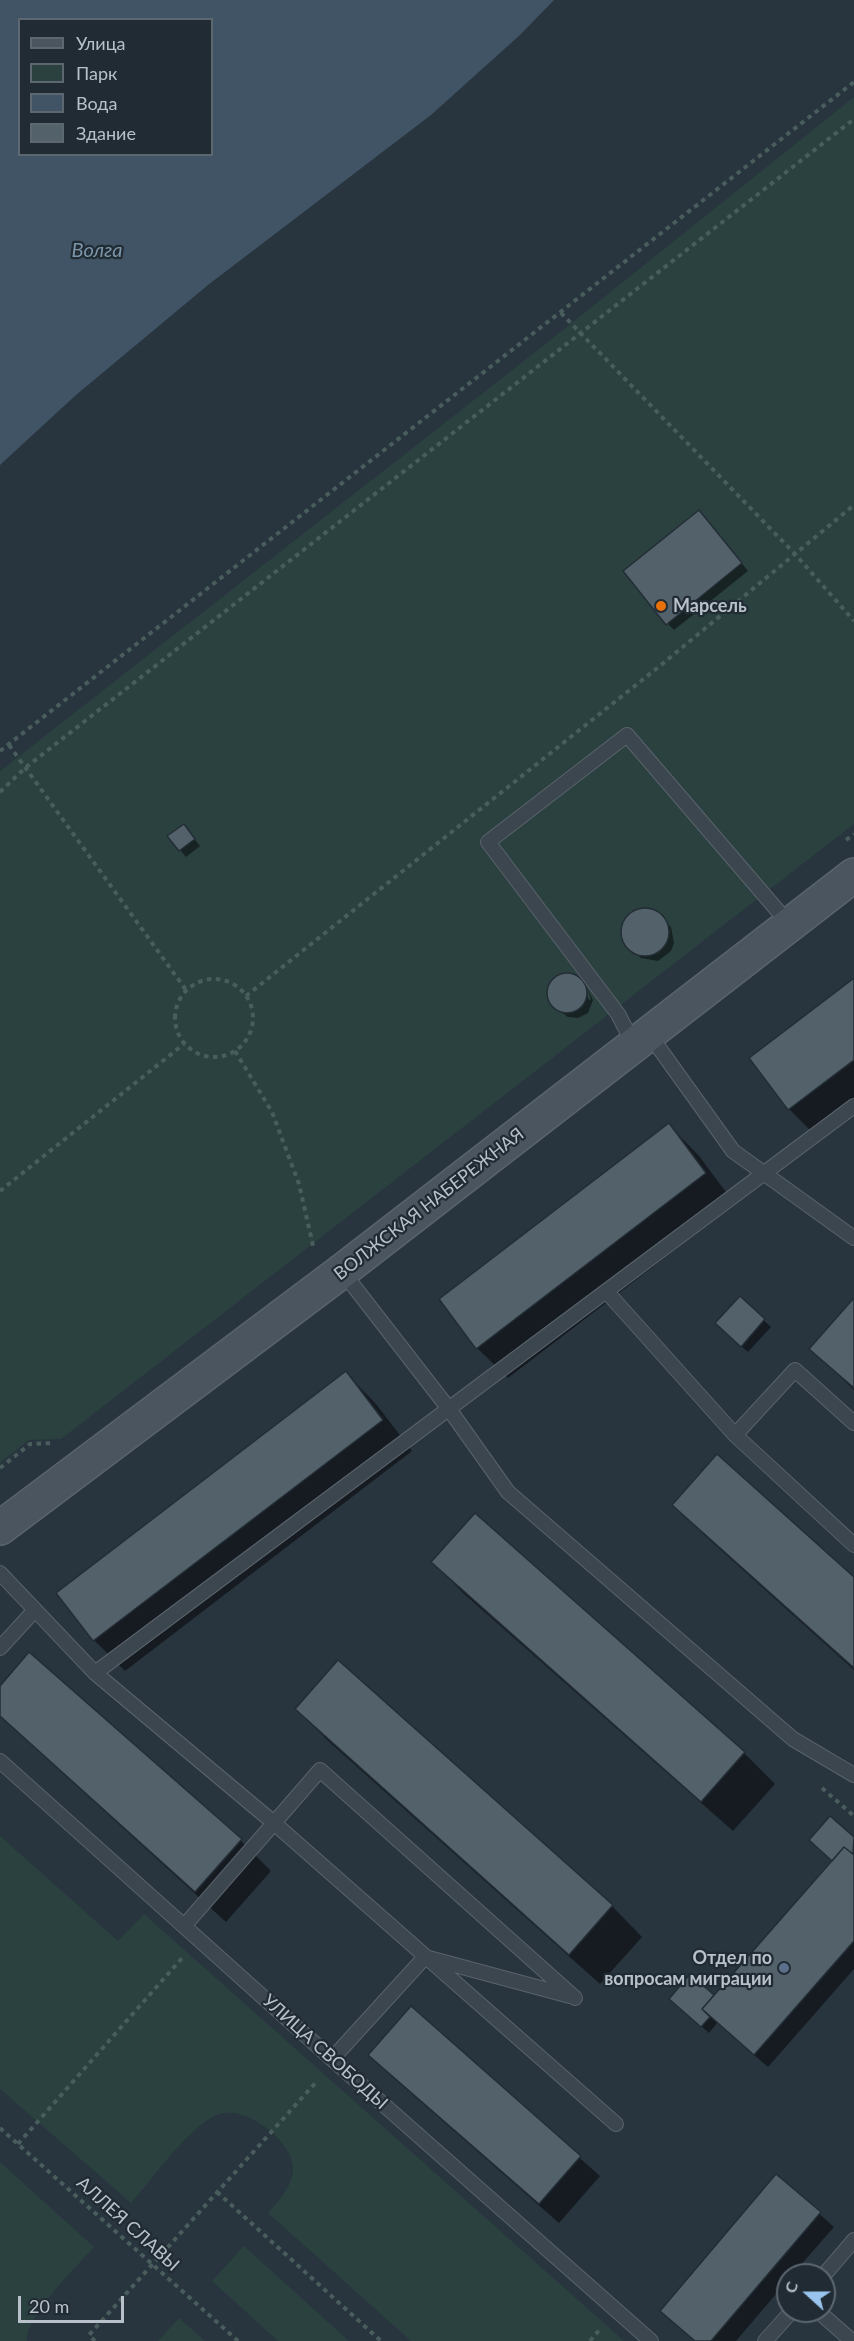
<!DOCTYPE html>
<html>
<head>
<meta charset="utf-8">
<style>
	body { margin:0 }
	#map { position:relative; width:854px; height:2341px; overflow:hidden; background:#28343e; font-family:Lato,sans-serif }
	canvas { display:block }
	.legend { position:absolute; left:18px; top:18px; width:195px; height:138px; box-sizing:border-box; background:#212b33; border:2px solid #5d676f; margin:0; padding:8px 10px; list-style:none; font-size:18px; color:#b8c0c9 }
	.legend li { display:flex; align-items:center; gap:12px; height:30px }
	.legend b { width:30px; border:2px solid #5d676f }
	.north { position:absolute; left:776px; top:2263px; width:60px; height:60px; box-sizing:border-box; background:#212b33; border:2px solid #5d676f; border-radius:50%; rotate:291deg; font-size:16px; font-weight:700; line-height:24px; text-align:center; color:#b8c0c9 }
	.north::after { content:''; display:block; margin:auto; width:21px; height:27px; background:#98c4ee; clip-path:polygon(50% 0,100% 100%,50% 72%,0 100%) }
	.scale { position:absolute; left:18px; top:2296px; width:106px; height:27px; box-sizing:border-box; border:3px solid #b8c0c9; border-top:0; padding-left:8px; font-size:18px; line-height:21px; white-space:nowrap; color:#b8c0c9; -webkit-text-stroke:4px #212b33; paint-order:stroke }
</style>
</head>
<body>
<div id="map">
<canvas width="854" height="2341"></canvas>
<ul class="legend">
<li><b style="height:8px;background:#4a5560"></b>Улица</li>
<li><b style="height:16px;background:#2b4140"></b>Парк</li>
<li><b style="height:16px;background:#405465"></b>Вода</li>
<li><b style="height:16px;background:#53616b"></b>Здание</li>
</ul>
<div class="north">С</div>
<div class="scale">20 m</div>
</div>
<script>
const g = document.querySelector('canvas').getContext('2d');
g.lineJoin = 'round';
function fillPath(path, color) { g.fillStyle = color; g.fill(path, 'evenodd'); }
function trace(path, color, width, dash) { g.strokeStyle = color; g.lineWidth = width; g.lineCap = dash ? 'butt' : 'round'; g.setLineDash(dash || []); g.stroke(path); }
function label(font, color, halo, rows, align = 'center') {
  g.font = font + ' Lato,sans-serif'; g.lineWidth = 4.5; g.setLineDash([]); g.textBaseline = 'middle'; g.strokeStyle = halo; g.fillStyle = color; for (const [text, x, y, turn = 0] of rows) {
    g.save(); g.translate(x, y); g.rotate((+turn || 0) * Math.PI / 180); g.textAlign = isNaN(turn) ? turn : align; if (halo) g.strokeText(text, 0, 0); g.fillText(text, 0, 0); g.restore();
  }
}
const green = new Path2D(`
	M854 97V824L61 1439 29 1440 0 1463V771L548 342Z
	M0 1836 118 1941 144 1914 624 2341H411L268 2213C279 2200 292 2187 293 2170 295 2142 244 2103 217 2115 189 2126 152 2180 131 2203L0 2089Z
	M0 2162 94 2247C76 2268 26 2315 27 2341H0Z
	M244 2246 349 2341H278L212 2281Z
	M179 2318 205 2341H158Z`);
const water = new Path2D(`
	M0 0H554L520 35 431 115 208 285 76 395 0 465ZM20 20H212V154H20Z`);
const shadow = new Path2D(`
	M705 518 748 571 674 630 668 624Z
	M184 826 200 846 186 857 169 836Z
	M640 910H649L657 913 671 927 674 943 671 951 658 961 641 958 627 945 624 937 623 928 627 920Z
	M567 974 581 980 589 1000 591 999 586 986 593 1000 588 1013 578 1018 568 1017 561 1012 554 1005 549 991 554 980 559 976Z
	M854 980V1114L820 1140 789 1109 752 1059Z
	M669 1125 699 1156 735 1204 508 1378 477 1348Z
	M740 1298 771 1327 748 1352 723 1330Z
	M854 1302V1390L811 1349Z
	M346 1373 376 1404 412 1451 125 1671 94 1640 58 1593Z
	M674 1504 854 1579V1670L704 1535Z
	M475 1515 744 1753 775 1784 733 1831 463 1593 433 1562Z
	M29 1654 241 1841 271 1871 226 1922 0 1716V1688Z
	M297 1709 612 1906 642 1937 600 1984 327 1740Z
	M830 1818 854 1839V1969L768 2067 717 2023 709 2033 677 2005 690 1976 714 1997 833 1861Z
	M411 2009 600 2176 559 2223 389 2074 370 2055Z
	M777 2176 834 2227 792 2275H788V2280L736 2341H695Z`);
const building = new Path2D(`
	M699 510 742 563 666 625 623 571Z
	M184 824 195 839 179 851 167 836Z
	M621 932a24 24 0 1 1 48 0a24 24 0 1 1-48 0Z
	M547 993a20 20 0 1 1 40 0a20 20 0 1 1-40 0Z
	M854 978V1060L788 1110 749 1058Z
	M669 1123 706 1173 476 1349 439 1299Z
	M740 1296 765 1319 741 1347 715 1323Z
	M853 1299 854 1300V1388L809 1349Z
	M346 1371 383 1420 93 1641 56 1593Z
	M717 1454 854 1577V1668L672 1505Z
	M475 1513 745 1752 701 1802 431 1562Z
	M29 1652 242 1839 195 1892 0 1716V1686Z
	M338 1660 613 1905 569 1955 295 1709Z
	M830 1816 854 1837 853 1854 844 1847 832 1861 809 1840Z
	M844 1847 854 1855V1941L754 2055 702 2009Z
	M690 1974 714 1995 702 2009 710 2017 701 2027 669 1999Z
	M411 2006 581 2156 539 2204 368 2055Z
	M776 2174 821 2212 711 2341H695L660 2311Z`);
const path = new Path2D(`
	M561 313 795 554 854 505
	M9 745 186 990
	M0 751 854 82
	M0 792 25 768 854 119
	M846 840 854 834
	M175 1018a39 39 0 1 1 78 0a39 39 0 1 1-78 0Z
	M246 996 661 665 795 554 854 621
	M235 1051 272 1112 299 1184 314 1250
	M0 1191 184 1044
	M0 1468 30 1444 54 1443
	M822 1788 854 1816
	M0 2128 238 2341
	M18 2144 183 1957
	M217 2192 381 2341
	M95 2341 89 2335 318 2080
	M590 2341 601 2328`);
const lane = new Path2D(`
	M649 1034 733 1151 854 1238
	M634 1045 618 1014 488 842 627 735 790 925
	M342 1271 449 1409 508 1492 793 1739 854 1775
	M606 1291 735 1435 854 1545
	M735 1435 795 1370 854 1423
	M0 1573 95 1673 274 1823 320 1770 575 1998
	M0 1648 34 1611
	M95 1673 854 1106
	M0 1761 332 2059 651 2341
	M185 1925 274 1823 616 2124
	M332 2059 425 1957 570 1996
	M824 2275 854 2240
	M818 2311 852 2341
	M765 2341 792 2311`);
const secondary = new Path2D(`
	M0 1528 342 1271 854 875`);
const markers = [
	[661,606,6,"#e8710a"],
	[784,1968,6,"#5c6f8a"]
];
const poiNames = [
	["Марсель",673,606],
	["Отдел по",772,1958,"right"],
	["вопросам миграции",772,1979,"right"]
];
const streetNames = [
	["ВОЛЖСКАЯ НАБЕРЕЖНАЯ",429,1204,-38],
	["УЛИЦА СВОБОДЫ",325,2052,42],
	["АЛЛЕЯ СЛАВЫ",128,2224,42]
];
const waterNames = [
	["Волга",97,251]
];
fillPath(green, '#2b4140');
fillPath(water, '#405465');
fillPath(shadow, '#0007');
fillPath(building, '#53616b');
trace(building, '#232d35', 1.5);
trace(lane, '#5a636c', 16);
trace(secondary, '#5a636c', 36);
trace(path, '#4a5d5d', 4, [4.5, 4.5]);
trace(lane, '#3c464e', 14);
trace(secondary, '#4a5560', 33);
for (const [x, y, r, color] of markers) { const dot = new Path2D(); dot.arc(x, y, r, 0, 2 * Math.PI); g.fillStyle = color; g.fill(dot); trace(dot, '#212b33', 2); }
label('bold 18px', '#b8c0c9', '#212b33', poiNames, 'left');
label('18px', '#b8c0c9', '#212b33', streetNames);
label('italic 20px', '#7c95a9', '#212b33', waterNames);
</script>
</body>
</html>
